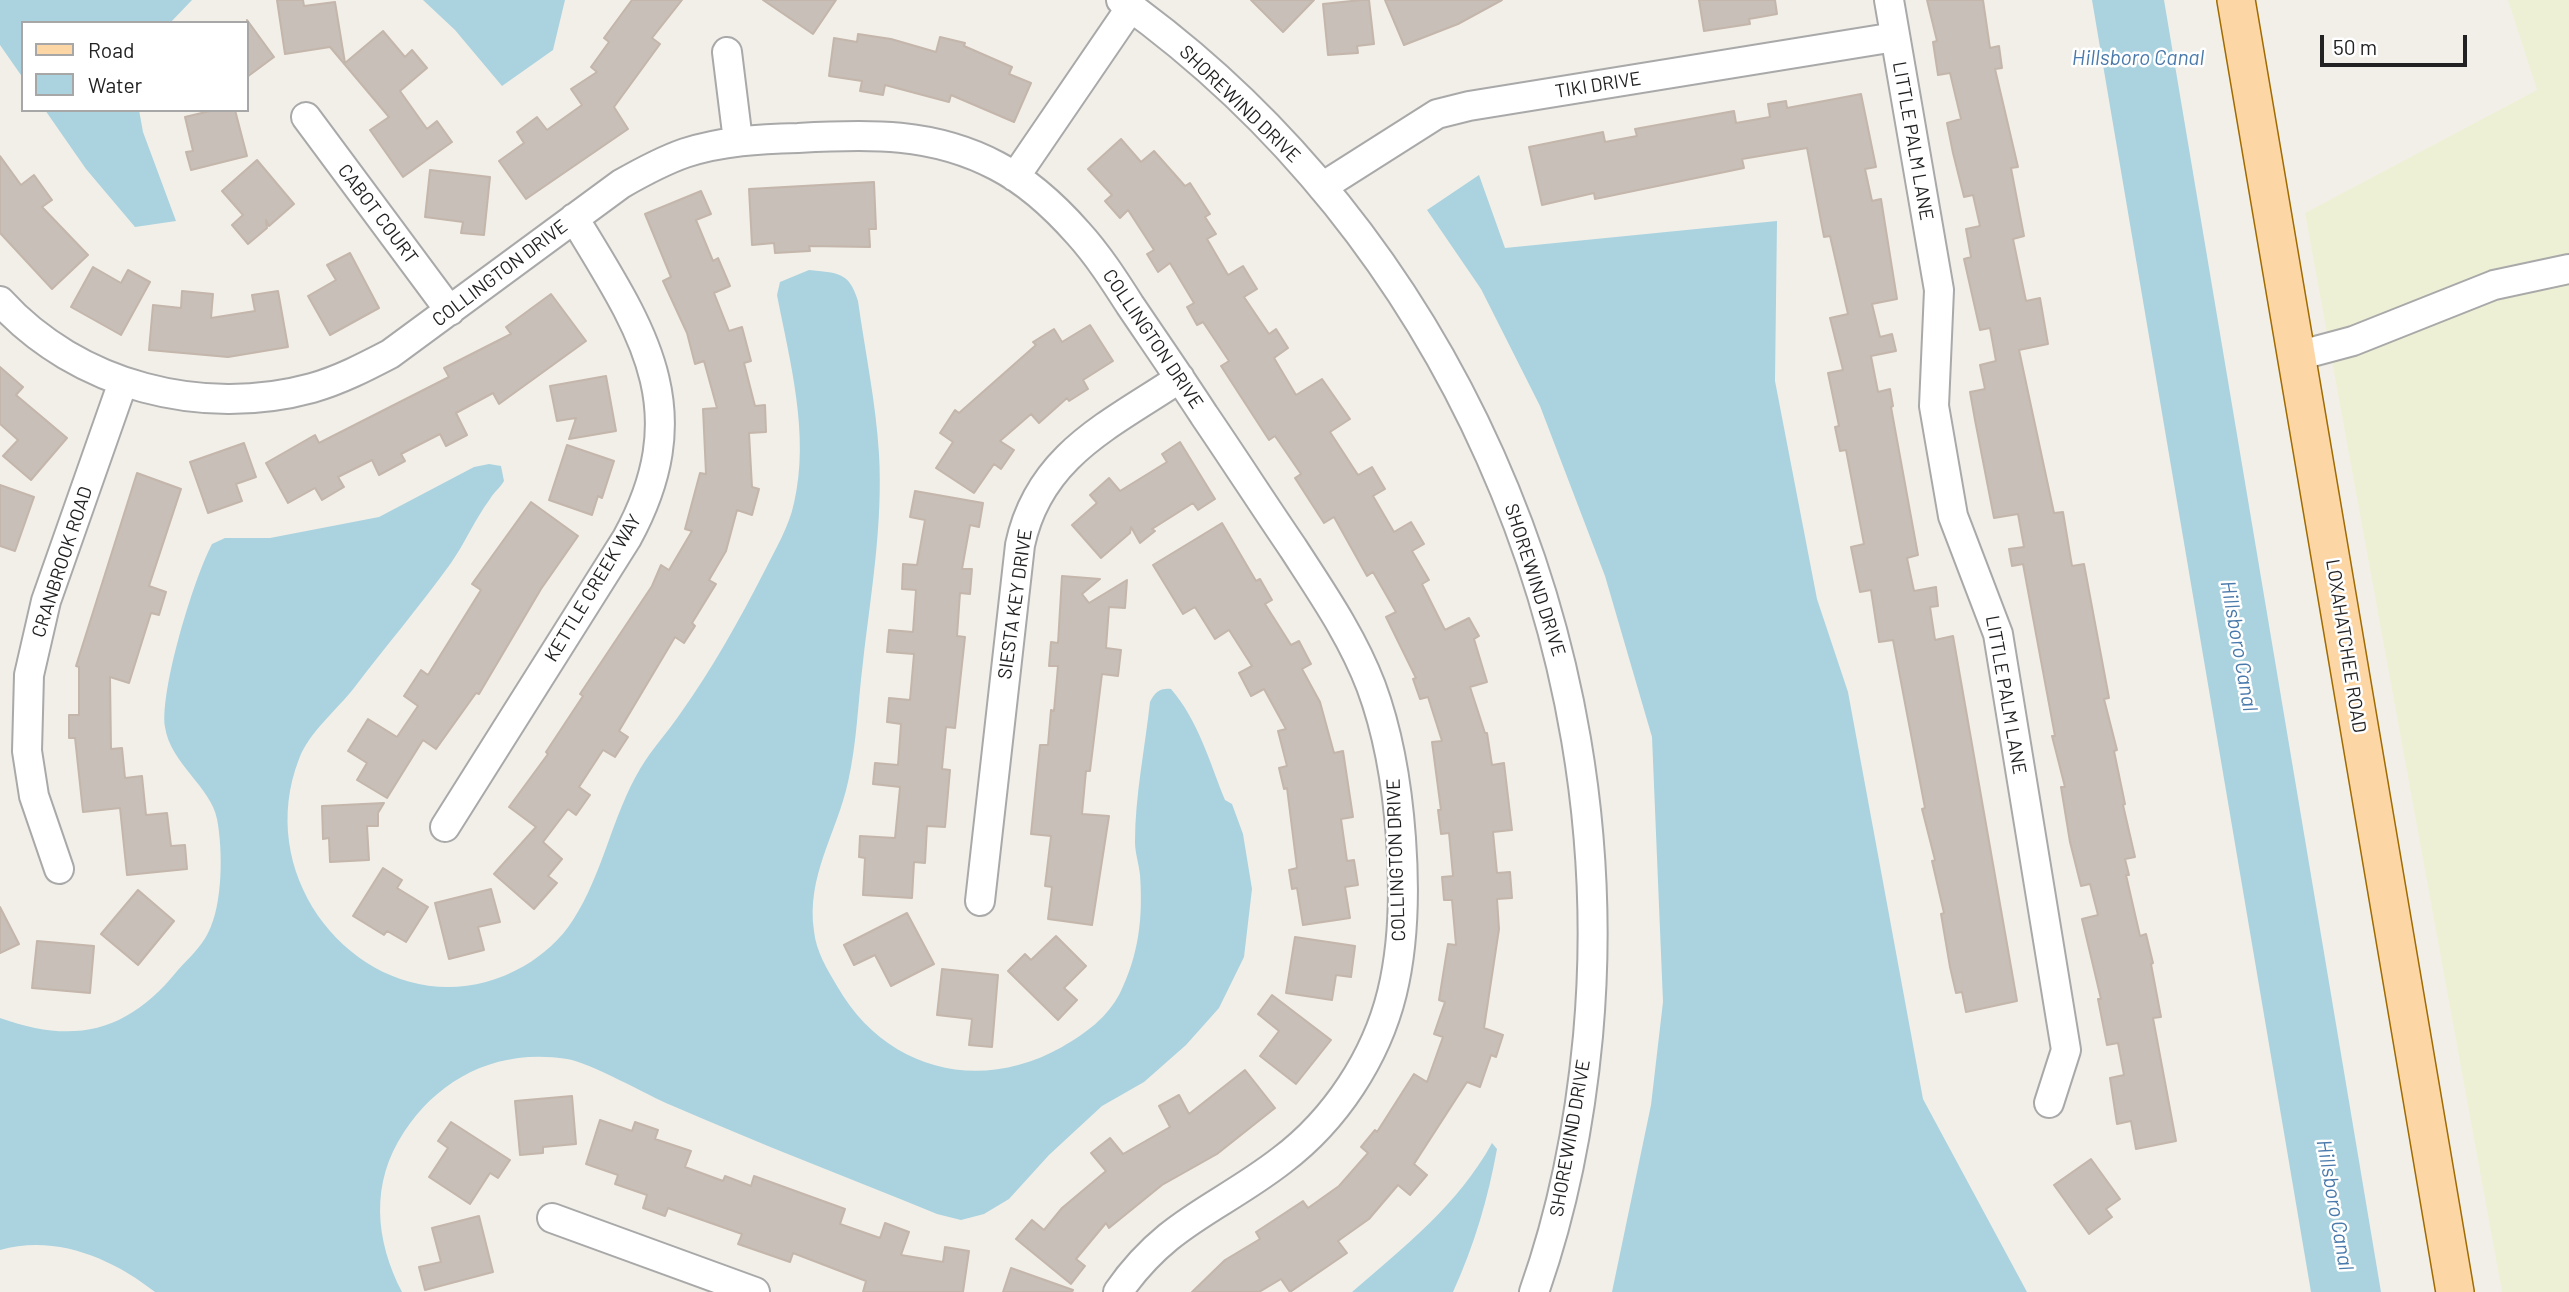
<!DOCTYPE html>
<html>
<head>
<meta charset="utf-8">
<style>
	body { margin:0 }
	#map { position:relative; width:2569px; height:1292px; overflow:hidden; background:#f2efe9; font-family:Barlow,sans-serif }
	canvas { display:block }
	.legend { position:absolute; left:21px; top:21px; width:228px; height:91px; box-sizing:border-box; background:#fff; border:2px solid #a7a7a7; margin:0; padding:9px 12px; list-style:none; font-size:21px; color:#222 }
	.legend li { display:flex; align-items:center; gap:14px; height:35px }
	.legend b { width:35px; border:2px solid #a7a7a7 }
	.scale { position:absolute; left:2320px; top:35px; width:147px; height:32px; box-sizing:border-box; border:4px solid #222; border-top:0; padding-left:9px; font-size:21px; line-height:24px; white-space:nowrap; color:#222; -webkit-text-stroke:5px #fff; paint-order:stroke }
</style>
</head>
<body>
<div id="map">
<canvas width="2569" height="1292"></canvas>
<ul class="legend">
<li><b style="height:9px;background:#fcd6a4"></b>Road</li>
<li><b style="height:19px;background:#aad3df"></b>Water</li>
</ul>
<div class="scale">50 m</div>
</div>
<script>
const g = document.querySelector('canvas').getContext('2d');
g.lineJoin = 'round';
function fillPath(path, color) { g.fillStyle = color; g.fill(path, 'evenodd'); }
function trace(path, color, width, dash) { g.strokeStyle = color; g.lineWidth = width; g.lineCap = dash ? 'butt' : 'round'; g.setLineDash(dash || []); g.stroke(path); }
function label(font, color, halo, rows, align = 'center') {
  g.font = font + ' Barlow,sans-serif'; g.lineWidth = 5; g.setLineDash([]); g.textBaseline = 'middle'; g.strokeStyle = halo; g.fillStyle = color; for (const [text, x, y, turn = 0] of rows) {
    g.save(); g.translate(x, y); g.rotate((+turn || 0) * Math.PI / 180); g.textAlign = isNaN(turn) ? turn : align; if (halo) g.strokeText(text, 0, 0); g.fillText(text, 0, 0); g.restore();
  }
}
const farmland = new Path2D(`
	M2508 0H2569V1292H2502L2305 213 2537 90Z`);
const water = new Path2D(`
	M0 0H192L170 23H23V78L0 45Z
	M423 0H565L553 50 502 86 455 30Z
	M2092 0H2164L2381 1292H2311Z
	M45 110H139L143 132 176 221 135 227 86 169Z
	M1479 175 1505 248 1777 221 1775 381 1817 599 1848 692 1923 1099 2027 1292H1612L1651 1105 1663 1002 1652 737 1605 576 1540 406 1481 289 1427 210Z
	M809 270C837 273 849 271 858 301 865 351 876 403 879 454 883 524 871 593 863 662 858 701 857 743 848 782 837 833 806 876 814 931 816 951 827 969 837 986 885 1070 979 1094 1062 1047 1086 1033 1107 1018 1120 993 1139 954 1143 918 1140 875 1139 864 1135 853 1135 842 1135 796 1145 748 1150 702 1155 692 1160 688 1171 689 1198 720 1210 763 1225 800L1232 804 1243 834 1252 889 1244 957 1219 1008 1186 1045 1144 1082 1102 1106 1049 1155 1009 1199 984 1214 961 1220 937 1214C849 1178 760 1144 673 1106 646 1095 592 1063 567 1059 499 1048 440 1077 404 1132 370 1183 375 1240 402 1292H155C112 1258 55 1234 0 1250V1018C75 1045 128 1032 178 970 188 959 201 947 208 933 223 905 223 850 217 819 211 787 170 763 165 727 160 689 194 578 212 544L225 538H270L379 517 474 467 489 464 501 466 504 481C500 488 494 492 490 499 475 519 465 543 451 563 420 606 386 646 354 688 336 711 310 731 299 759 245 898 392 1042 524 966 543 955 561 939 573 920 603 874 612 816 640 769 651 750 667 733 680 714 712 669 739 621 764 572 775 550 789 527 794 503 810 435 790 362 777 295L780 282Z
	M1492 1143 1497 1149C1488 1199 1474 1246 1453 1292H1352C1405 1246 1458 1205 1492 1143Z`);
const building = new Path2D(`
	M277 0H303L304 6 335 2 345 63 383 31 405 57 412 50 427 68 400 91 427 129 437 121 452 142 403 177 370 130 389 117 330 47 285 54Z
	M632 0H682L652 38 660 44 614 107 628 129 526 199 499 161 524 143 517 132 537 117 547 130 582 105 571 89 597 72 591 67 609 42 604 38Z
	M763 0H836L813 34Z
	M1251 0H1314L1283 32Z
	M1361 0H1369L1374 44 1357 46 1358 53 1328 55 1323 4Z
	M1385 0H1502L1458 24 1404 45Z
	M1699 0H1775L1777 14 1749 19 1750 24 1704 31Z
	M1927 0H1983L1990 48 1999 46 2002 68 1995 69 2018 167 2011 168 2024 236 2013 239 2026 301 2040 298 2048 344 2019 350 2054 513 2063 512 2072 566 2084 564 2109 698 2104 699 2117 750 2114 751 2125 804 2123 805 2135 857 2125 859 2129 875H2126L2140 936 2146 934 2153 963 2151 964 2161 1017 2153 1018 2176 1141 2136 1149 2131 1121 2117 1124 2110 1078 2124 1075 2118 1043 2107 1045 2098 999H2101L2082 919 2098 915 2090 884 2081 886 2070 842 2061 787H2065L2052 736H2055L2023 564 2012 566 2009 549 2024 547 2018 514 1994 518 1975 420 1970 392 1985 389 1980 365 1996 361 1990 328 1980 330 1964 259 1971 257 1966 229 1980 226 1973 195 1964 197 1953 153 1947 123 1961 119 1950 73 1938 75 1933 42 1937 41Z
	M247 20 274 57 247 77Z
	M858 34 891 39 936 52 940 37 965 43 964 46 1012 67 1009 74 1031 83 1014 122 951 95 949 102 885 85 883 95 860 91 862 81 829 76 834 38 857 42Z
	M1861 94 1876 167 1865 169 1872 201 1881 199 1897 299 1872 304 1880 337 1892 334 1896 351 1871 356 1878 392 1890 389 1893 406 1891 407 1918 555 1907 558 1914 591 1936 587 1938 606 1930 607 1935 640 1953 636 2017 1001 1966 1012 1962 992 1956 993 1950 967 1941 914 1944 913 1932 861 1935 860 1922 809 1925 808 1893 640 1879 642 1871 590 1860 592 1851 547 1864 544 1846 450 1840 451 1835 427 1839 426 1828 373 1843 370 1830 318 1848 314 1830 236 1824 237 1807 148 1742 159 1744 168 1595 199 1594 193 1542 205 1529 147 1603 132 1605 142 1637 136 1635 129 1734 111 1736 123 1770 117 1768 104 1786 101 1787 108Z
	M214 110H235L247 156 191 170 186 152 193 151 185 117Z
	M1121 139 1141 162 1154 151 1185 186 1190 183 1210 214 1205 217 1216 234 1207 239 1228 275 1243 266 1257 289 1244 297 1269 334 1276 329 1288 348 1274 358 1296 395 1322 379 1350 419 1330 432 1358 475 1372 467 1385 489 1373 496 1394 532 1411 522 1424 544 1412 551 1429 580 1422 584 1445 630 1469 618 1479 636 1474 639 1487 682 1470 687 1485 733H1487L1492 765 1504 763 1512 830 1493 832 1497 873 1510 872 1512 898 1497 899 1499 929 1484 1028 1503 1035 1496 1057 1491 1055 1480 1087 1467 1082 1414 1164 1427 1175 1410 1195 1398 1185 1369 1219 1338 1241 1347 1253 1290 1292 1281 1279 1259 1292H1192L1225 1260 1260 1239 1256 1232 1303 1201 1308 1208 1339 1186 1368 1153 1361 1147 1375 1130 1377 1132 1414 1074 1427 1082 1443 1037 1434 1034 1445 1002 1439 1000 1448 944 1456 945 1452 900H1444L1442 877 1453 876 1449 833 1441 834 1438 810H1441L1432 742 1442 741 1428 697 1420 699 1413 679 1416 678 1386 617 1396 612 1373 572 1367 576 1334 517 1324 523 1295 478 1301 474 1275 436 1269 440 1221 366 1229 361 1203 322 1197 325 1187 307 1194 303 1170 263 1158 272 1147 254 1154 250 1128 210 1120 218 1105 201 1112 195 1088 169Z
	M0 156 21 185 34 175 52 200 42 207 88 255 52 289 0 233Z
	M257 160 294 204 269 226 266 220 267 228 248 244 232 225 243 215 222 191Z
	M430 170 490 177 484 235 461 233 463 222 425 217Z
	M874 182 876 229H869L870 247 809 246 810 251 775 253 774 243 752 245 749 189Z
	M701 191 711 214 696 220 713 261 718 258 730 286 714 293 729 331 742 327 751 361 744 363 755 406 765 405 766 432 749 433 752 487 759 489 752 515 737 510 726 551 709 580 716 584 692 623 695 626 684 643 675 637 619 731 628 737 615 757 603 750 579 787 590 795 576 815 568 809 543 842 562 859 548 876 557 883 534 909 494 874 536 827 509 807 548 754 546 752 583 696 580 694 652 586 661 565 669 570 692 531 685 529 700 473 706 474 703 409 717 408 704 361 695 364 687 333 663 281 671 277 645 214Z
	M350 253 379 308 330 335 308 296 336 280 327 265Z
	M93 267 121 283 128 270 150 282 121 335 71 307Z
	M182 291 213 294 211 318 255 311 252 295 278 291 288 347 228 357 149 350 153 305 181 308Z
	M551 294 586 341 499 404 493 393 456 413 467 435 446 446 440 434 401 454 405 461 379 475 372 460 338 477 344 487 322 500 315 488 288 503 266 463 315 435 319 443 449 377 444 368 511 334 506 327Z
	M1090 325 1113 361 1083 380 1088 389 1069 401 1067 398 1039 423 1031 414 1000 441 1014 450 1001 469 994 464 974 493 936 468 953 442 940 433 955 410 959 413 1036 345 1033 342 1054 329 1062 342Z
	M0 367 23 387 16 395 67 438 31 480 3 456 18 440 0 424Z
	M606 376 616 431 569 439 576 418 557 421 550 386Z
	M1180 442 1215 499 1198 510 1193 503 1152 529 1155 531 1140 543 1131 527 1130 533 1101 558 1072 525 1097 503 1090 495 1109 478 1120 491 1167 462 1162 454Z
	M244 443 256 477 236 484 242 501 208 513 190 462Z
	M567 445 614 461 602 498 598 496 592 515 549 500Z
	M137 473 181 489 149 586 166 592 159 615 151 613 129 683 110 677 111 749 122 748 125 778 142 776 146 815 167 813 171 846 185 845 187 869 127 875 120 808 83 812 75 738H69V715H79V667L76 666Z
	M0 485 34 497 15 551 0 546Z
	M915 491 983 503 979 527 970 525 962 569H972L970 594 960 593 957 636 965 637 955 728 946 727 942 769 950 770 945 827 927 826 925 863 914 862 912 898 863 895 865 858 859 857 860 836 895 838 900 787 873 784 875 763 898 765 901 724 887 722 889 698 910 700 914 654 887 652 889 630 913 632 916 590 902 589 903 564 917 565 925 520 910 517Z
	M531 502 578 536 541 589 479 694 476 693 436 749 423 740 387 798 357 780 367 763 348 751 368 719 397 737 418 706 404 696 421 670 428 675 481 590 472 584Z
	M1222 523 1256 581 1260 579 1272 600 1265 604 1291 645 1299 641 1311 664 1302 669 1320 702 1334 753 1343 751 1353 817 1341 819 1347 861 1354 860 1358 885 1345 887 1350 918 1303 925 1297 888 1292 889 1289 870 1297 868 1287 788 1284 789 1279 768 1287 766 1278 731 1286 729 1264 689 1251 696 1239 673 1252 666 1229 630 1215 639 1195 607 1183 614 1153 565Z
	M1062 576 1100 579 1082 594 1089 603 1127 580 1125 608 1109 607 1106 648 1121 650 1118 676 1102 674 1090 771H1086L1082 814 1109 816 1092 925 1048 919 1052 887 1045 886 1051 836 1031 834 1040 745H1048L1051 710 1054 711 1058 666H1049L1051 642 1058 643Z
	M384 803 378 813V826H367L369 860 330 862 329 838 323 839 322 806Z
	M383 868 402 880 397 888 428 907 406 942 387 931 384 935 353 916Z
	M491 889 500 922 478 927 484 950 449 959 435 903Z
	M138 890 174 921 138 965 101 934Z
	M0 907 19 944 0 953Z
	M907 913 934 964 891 986 875 955 854 965 844 945Z
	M1056 936 1086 966 1064 988 1077 1000 1058 1020 1008 971 1025 954 1031 960Z
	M1295 937 1355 946 1351 977 1336 975 1332 1000 1286 993Z
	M37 941 94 946 90 993 32 988Z
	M942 969 998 975 992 1047 969 1045 972 1019 937 1015Z
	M1272 995 1331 1040 1296 1084 1260 1056 1279 1031 1258 1014Z
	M1245 1070 1275 1108 1217 1154 1162 1185 1109 1228 1106 1223 1076 1259 1085 1266 1071 1284 1016 1239 1032 1220 1044 1230 1062 1208 1106 1171 1091 1153 1110 1138 1123 1154 1170 1127 1159 1106 1179 1095 1189 1114Z
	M572 1096 576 1144 543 1147V1153L520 1155 515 1101Z
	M600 1120 632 1131 635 1122 658 1130 655 1139 691 1151 685 1167 723 1181 725 1176 751 1186 754 1176 845 1209 840 1224 880 1238 885 1223 909 1232 901 1255 943 1262 945 1247 969 1251 963 1292H863L866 1281 793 1253 790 1262 738 1244 742 1234 668 1208 665 1216 643 1208 647 1195 615 1184 618 1175 586 1164Z
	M451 1122 510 1160 498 1178 490 1173 470 1204 429 1177 448 1148 438 1141Z
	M2091 1159 2120 1199 2106 1209 2112 1217 2089 1234 2054 1185Z
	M479 1216 493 1272 425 1290 419 1267 441 1262 432 1228Z
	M1011 1268 1073 1290 1072 1292H1003Z`);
const minor = new Path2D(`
	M1121 0C1447 233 1624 639 1588 1036 1580 1122 1563 1210 1534 1292
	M1889 0 1939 290 1934 406 1953 516 1998 634 2066 1050 2049 1103
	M727 52 738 141
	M306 117 450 311
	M1015 177 1131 7
	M1322 187 1437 114 1469 106 1895 37
	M0 301C77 386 203 418 312 388 340 380 365 367 390 354L621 184C642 172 662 161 685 153 722 141 760 139 798 138 869 134 933 132 997 166 1028 182 1055 207 1078 233 1098 255 1114 280 1130 305 1155 342 1180 378 1204 415 1234 459 1263 504 1293 548 1322 593 1352 636 1371 686 1402 769 1413 907 1392 993 1376 1058 1335 1120 1282 1160 1219 1209 1167 1221 1118 1292
	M2297 356 2353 341 2494 285 2569 269
	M445 827 627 538C698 408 642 330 574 218
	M59 869 34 796 27 751 29 675 46 601 123 382
	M980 901 1020 545C1039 455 1110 425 1180 378
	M552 1218 755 1292`);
const major = new Path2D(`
	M2236 0 2455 1292`);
const streetNames = [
	["TIKI DRIVE",1598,85,-9],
	["SHOREWIND DRIVE",1240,104,44],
	["LITTLE PALM LANE",1913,141,80],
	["CABOT COURT",378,214,53],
	["COLLINGTON DRIVE",500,273,-37],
	["COLLINGTON DRIVE",1153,339,56],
	["CRANBROOK ROAD",62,562,-72],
	["SHOREWIND DRIVE",1535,580,72],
	["KETTLE CREEK WAY",593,588,-59],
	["SIESTA KEY DRIVE",1015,604,-82],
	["LOXAHATCHEE ROAD",2346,646,81],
	["LITTLE PALM LANE",2006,695,80],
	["COLLINGTON DRIVE",1396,860,-92],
	["SHOREWIND DRIVE",1570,1138,-80]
];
const waterNames = [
	["Hillsboro Canal",2138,58],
	["Hillsboro Canal",2239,646,80],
	["Hillsboro Canal",2335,1205,80]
];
fillPath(farmland, '#eef0d5');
fillPath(water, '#aad3df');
fillPath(building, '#c7bfb8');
trace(building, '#c4b6ab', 2);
trace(minor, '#a9a9a9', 32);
trace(major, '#a06b00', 40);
trace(minor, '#fff', 28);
trace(major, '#fcd6a4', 37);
label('19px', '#222', '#fff', streetNames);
label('italic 21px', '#4a7aab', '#fff', waterNames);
</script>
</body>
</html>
